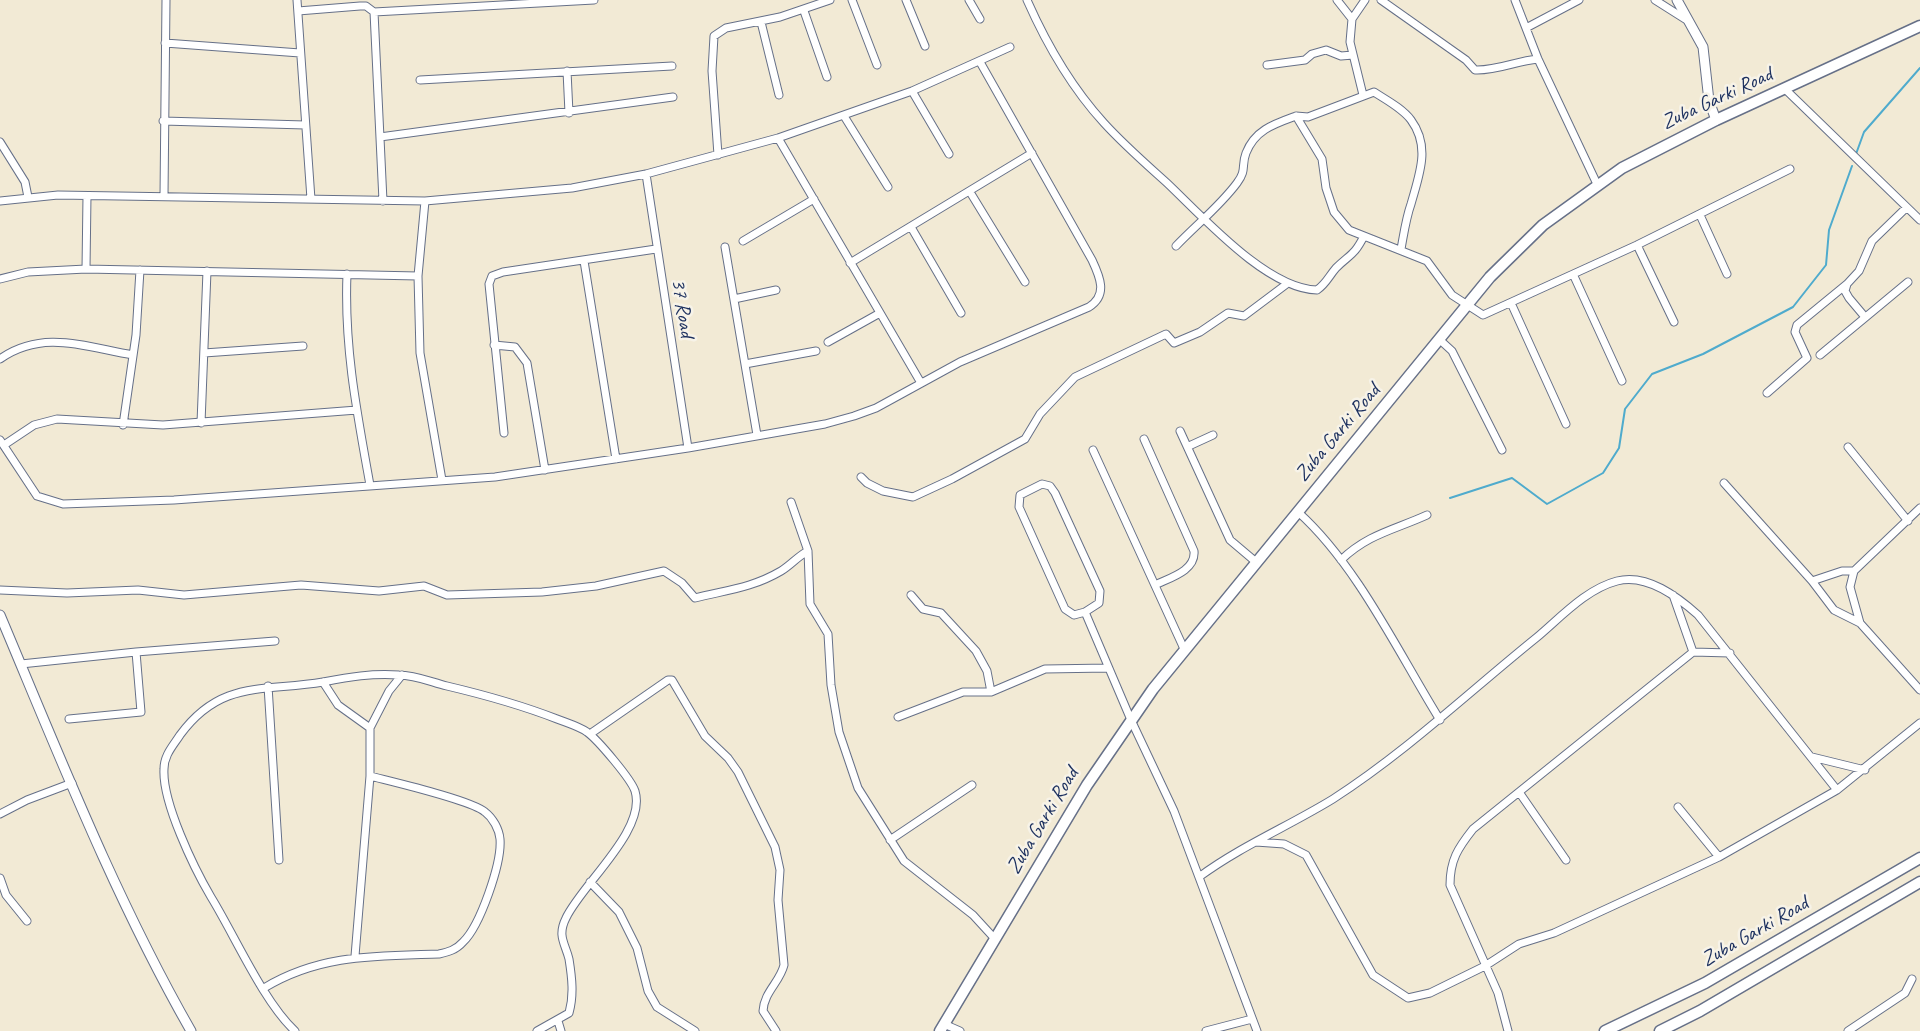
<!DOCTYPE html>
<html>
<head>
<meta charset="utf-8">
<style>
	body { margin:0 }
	canvas { display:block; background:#f2ead5 }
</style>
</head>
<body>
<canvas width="1920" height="1031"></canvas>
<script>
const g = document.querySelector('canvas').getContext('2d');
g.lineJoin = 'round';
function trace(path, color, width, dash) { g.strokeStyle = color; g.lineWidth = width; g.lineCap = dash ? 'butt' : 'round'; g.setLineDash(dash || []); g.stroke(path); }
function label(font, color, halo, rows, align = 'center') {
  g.font = font + ' Caveat,sans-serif'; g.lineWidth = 5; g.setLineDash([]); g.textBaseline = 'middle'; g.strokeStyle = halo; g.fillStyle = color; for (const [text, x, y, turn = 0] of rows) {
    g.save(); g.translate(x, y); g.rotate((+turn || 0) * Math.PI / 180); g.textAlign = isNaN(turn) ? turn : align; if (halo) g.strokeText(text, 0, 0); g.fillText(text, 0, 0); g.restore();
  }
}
const stream = new Path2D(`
	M1856 154 1864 132 1920 68
	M1450 498 1512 478 1547 504 1603 473 1619 448 1625 409 1652 374 1703 354 1793 307 1826 265 1829 230 1852 166`);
const minor = new Path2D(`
	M297 0 311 199
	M852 0 877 65
	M906 0 925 46
	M969 0 980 19
	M1027 0C1046 43 1072 88 1104 123 1124 145 1146 164 1167 183 1203 217 1267 289 1317 290 1326 284 1329 276 1336 268 1350 254 1354 256 1364 236
	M1337 0 1352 19
	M1381 0 1466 60 1475 70C1497 71 1516 61 1538 59
	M1515 0 1538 59 1597 184
	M1655 0 1685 19
	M298 11 360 6H366L374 12 594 0
	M804 11 827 77
	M374 12 383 201
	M761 22 779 95
	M1526 28 1579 0
	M165 43 300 53
	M1267 65 1305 60 1312 54 1326 50 1341 56 1353 55
	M567 71 569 113
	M420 80 672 66
	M1785 89 1920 220
	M912 91 949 154
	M1363 95 1350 42 1352 19 1365 0
	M844 116 888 187
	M163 121 305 125
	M380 137 673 97
	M778 138 921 383
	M0 142 25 182 28 197
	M718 155 712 71 714 36 726 28 780 17 830 0
	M646 174 688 448
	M970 192 1025 282
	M164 196 166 0
	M0 201 58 195 425 201 572 188 646 174 778 138 912 91 1010 47
	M425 201 418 276 420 353 442 480
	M1700 215 1727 274
	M911 227 961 313
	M743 241 814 199
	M1637 245 1674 322
	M1176 246C1196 225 1220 206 1237 183 1247 170 1241 166 1246 153 1255 130 1274 124 1296 116
	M725 247 757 435
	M1401 249C1404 233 1406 218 1411 204 1419 175 1431 147 1411 120 1402 108 1386 100 1374 92L1308 117 1296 116 1322 159 1326 188 1334 212 1349 230 1427 261 1452 295 1483 315 1637 245 1790 169
	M584 261 616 459
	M850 263 1032 153
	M86 269 87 196
	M347 274C344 347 357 413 370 485
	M1573 274 1622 381
	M0 279 28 272 86 269 418 276
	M734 299 776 290
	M1511 303 1566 424
	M1865 317 1849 298 1845 291 1847 284 1859 271 1872 241 1906 208
	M1440 340 1452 351 1502 450
	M828 342 880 313
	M494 345 515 347 527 363 545 470
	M204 353 303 346
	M1820 355 1908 282
	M0 359C43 329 85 347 133 355
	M745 364 816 351
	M1767 393 1807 358 1795 332 1797 325 1847 284
	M201 423 207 271
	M123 425 136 335 140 270
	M1180 431 1230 540 1256 562
	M504 433 489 284 492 276 503 272 656 249
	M1144 439 1194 551C1196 571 1169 578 1155 585
	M0 440 37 496 63 504 174 500 495 477 688 448 825 424 854 416 876 408 960 362 1089 307C1108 295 1100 277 1092 260L980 62
	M4 445 34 425 57 419 163 425 357 410
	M1189 446 1213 435
	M1848 447 1908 521
	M1093 450 1185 651
	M861 477 867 483 883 491 913 497 952 479 1025 439 1040 414 1075 377 1166 334 1174 343 1200 332 1228 313 1244 316 1288 283
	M1724 483 1812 581 1834 610 1860 623 1920 690
	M1042 484 1050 486 1055 493 1100 591 1099 603 1085 612 1074 615 1065 609 1019 507 1020 495Z
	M791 502 808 551
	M1298 512C1357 565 1398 652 1440 720
	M1341 560C1368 534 1394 530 1427 515
	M1854 571 1850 587 1860 623
	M1812 581 1842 571H1854L1920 508
	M0 590 67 593 138 590 184 595 301 585 379 591 424 586 447 595 542 592 596 586 664 571 682 583 695 598C727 590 752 588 781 571 791 565 798 556 808 551L810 604 828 634 831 685 839 732 858 788 904 861 973 915 995 939
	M911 595 923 609 941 613 976 651 987 671 991 692
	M1673 595 1693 652
	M1085 612 1131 720 1174 811 1257 1031
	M21 664 136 652 275 641
	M323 682 338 705 370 728V776L355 956
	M268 686 279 860
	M898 717 963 692H991L1045 669 1108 668
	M69 719 141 712 136 652
	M370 728 389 691 402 675
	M590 734 668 680H672L705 736 728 758 738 772 775 847 780 870 778 900 784 965C780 982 764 992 763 1011L776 1031
	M1812 757 1865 770
	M1519 792 1566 860
	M1678 807 1719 857 1837 790 1920 723
	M0 814 27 800 72 783
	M890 840 972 785
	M1256 842 1284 844 1306 855 1373 975 1408 998 1430 993 1485 966 1519 944 1554 933 1719 857
	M1199 877C1241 846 1289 826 1333 799 1406 752 1469 692 1536 638 1560 618 1586 589 1617 581 1647 573 1678 597 1698 615L1837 790
	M0 878 6 895 27 921
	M590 882 619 912 637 948 648 991 657 1007 695 1031
	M264 988C320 954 376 956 439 954 448 952 456 950 463 942 480 926 502 863 500 839 499 829 493 818 485 812 471 800 393 782 370 776
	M558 1021 561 1031
	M944 1024 960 1031
	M295 1031C263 1001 235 936 211 897 194 868 162 802 164 769 164 755 173 746 180 735 221 679 264 692 323 682 349 677 372 673 399 675 415 675 431 682 447 686 485 695 521 705 557 719 567 723 578 726 587 732 598 740 631 779 635 791 647 830 582 884 566 918 557 936 565 943 569 959 572 978 574 995 569 1013L537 1031
	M1206 1031 1252 1019
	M1508 1031 1498 993 1450 885C1450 860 1458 848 1473 829L1693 652 1730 653
	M1848 1031 1905 993 1912 979`);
const tertiary = new Path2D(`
	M1677 0 1703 47 1709 101 1716 120
	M0 615C59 755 115 898 191 1031`);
const secondary = new Path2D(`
	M940 1031 1087 785 1153 689 1490 277 1543 225 1622 168 1716 120 1920 26
	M1605 1031 1705 983 1920 858
	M1660 1031 1700 1011 1920 882`);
const streetNames = [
	["Zuba Garki Road",1717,99,-25],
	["37 Road",682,308,81],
	["Zuba Garki Road",1338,433,-50],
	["Zuba Garki Road",1043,821,-59],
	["Zuba Garki Road",1755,932,-30]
];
trace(stream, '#4fabcd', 2);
trace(minor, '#667088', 9);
trace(tertiary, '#667088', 11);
trace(secondary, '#667088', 13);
trace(minor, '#fff', 7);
trace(tertiary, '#fff', 9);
trace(secondary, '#fff', 10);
label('21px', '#1b2f5e', '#f7f3e8', streetNames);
</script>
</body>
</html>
